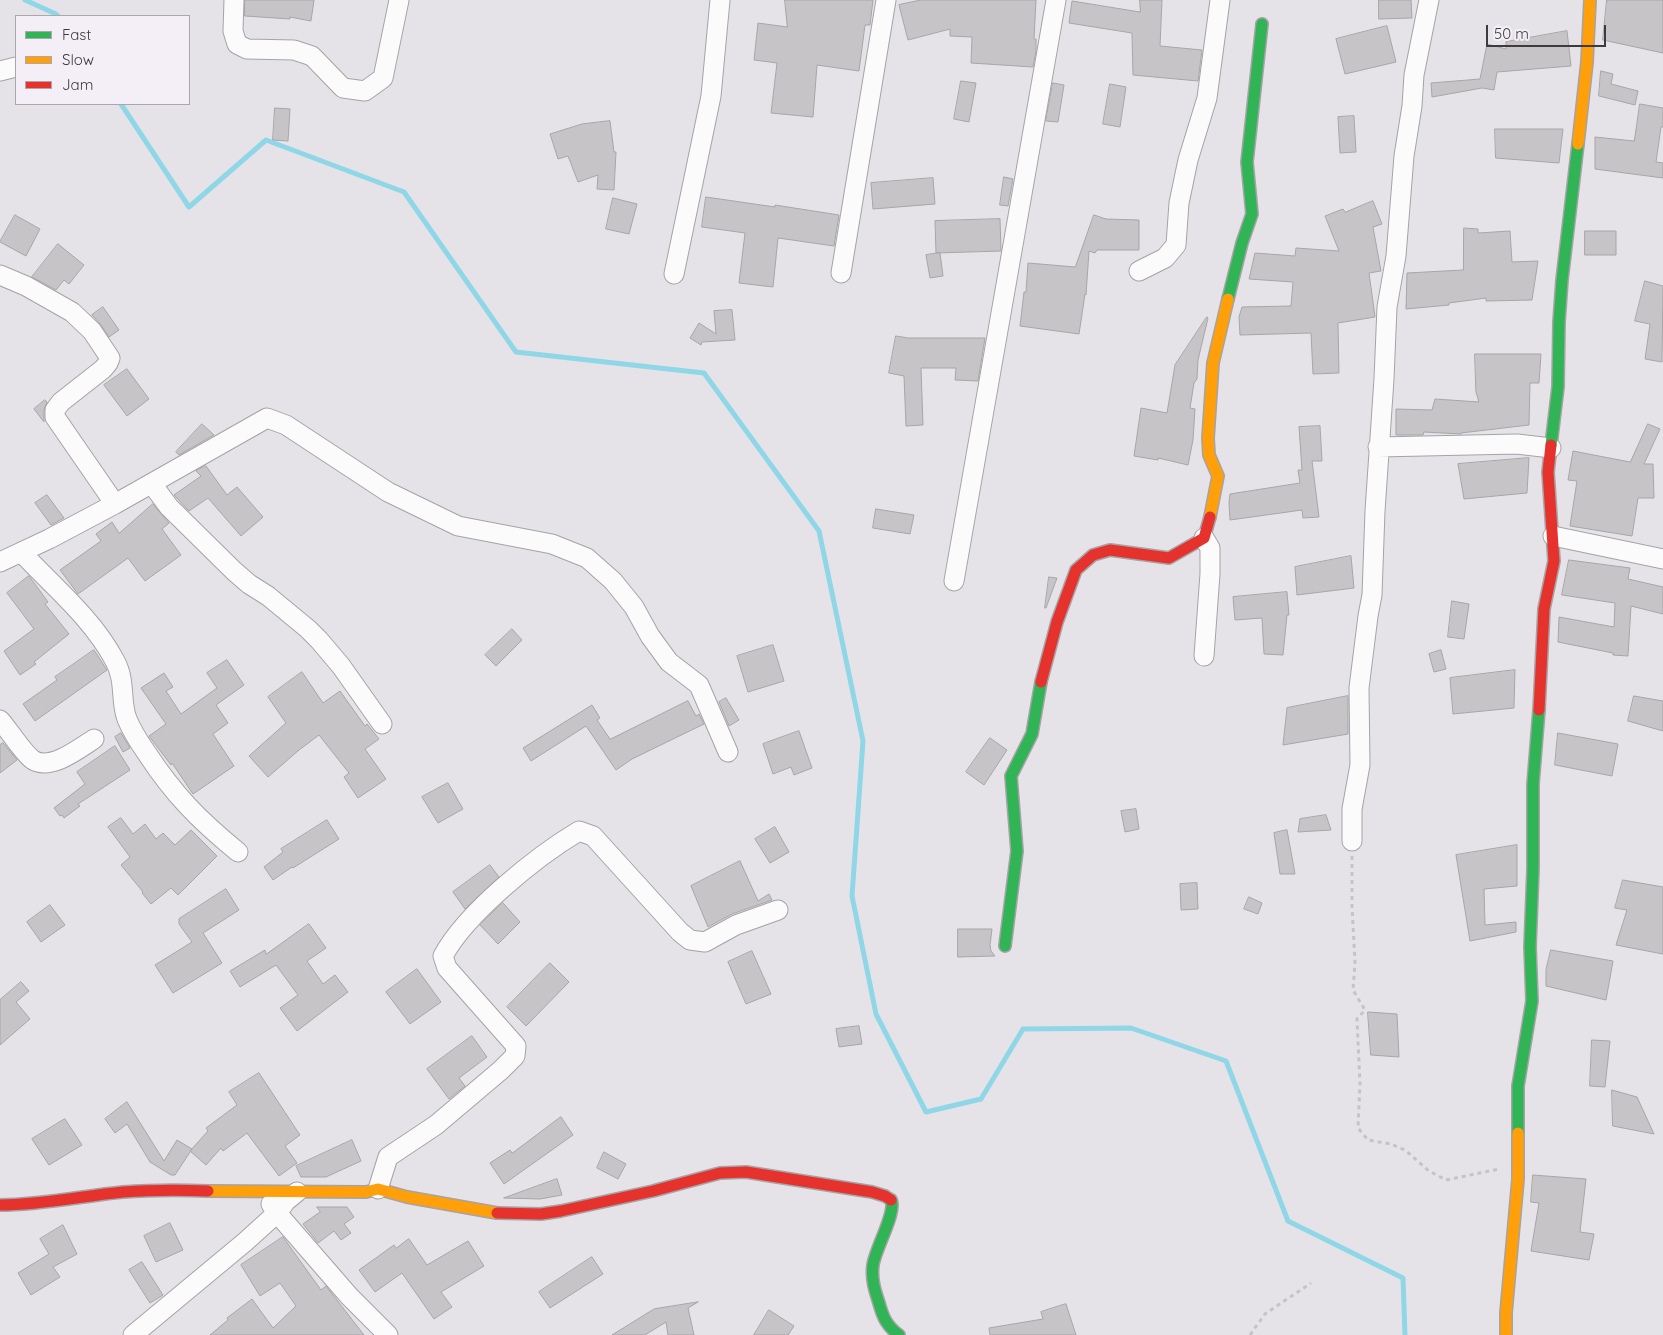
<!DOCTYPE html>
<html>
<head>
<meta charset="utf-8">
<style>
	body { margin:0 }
	#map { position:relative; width:1663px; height:1335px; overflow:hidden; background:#e6e3e8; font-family:Quicksand,sans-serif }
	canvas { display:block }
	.legend { position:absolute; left:15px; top:15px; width:175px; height:90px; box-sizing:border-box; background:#f4eff7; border:1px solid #aba7ad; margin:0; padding:6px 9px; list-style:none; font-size:15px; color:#3d3b3e }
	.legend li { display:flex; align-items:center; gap:10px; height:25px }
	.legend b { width:25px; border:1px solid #aba7ad }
	.scale { position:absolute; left:1486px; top:25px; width:120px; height:22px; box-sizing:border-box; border:2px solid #3d3b3e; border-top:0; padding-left:6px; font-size:15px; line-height:18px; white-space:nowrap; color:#3d3b3e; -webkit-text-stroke:4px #f4eff7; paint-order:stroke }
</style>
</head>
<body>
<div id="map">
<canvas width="1663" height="1335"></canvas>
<ul class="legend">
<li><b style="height:6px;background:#30b455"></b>Fast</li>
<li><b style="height:6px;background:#ff9f0a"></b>Slow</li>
<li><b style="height:6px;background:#e5322d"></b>Jam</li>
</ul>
<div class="scale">50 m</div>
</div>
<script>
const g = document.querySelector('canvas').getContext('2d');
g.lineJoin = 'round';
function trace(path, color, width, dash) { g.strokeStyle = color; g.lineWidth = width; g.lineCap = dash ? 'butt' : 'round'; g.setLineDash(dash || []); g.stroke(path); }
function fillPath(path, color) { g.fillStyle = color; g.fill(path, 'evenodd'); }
const stream = new Path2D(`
	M25 0 56 14 58 16
	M121 104 189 207 266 140 404 192 516 352 704 373 819 531 863 741 852 896 876 1014 926 1112 981 1099 1023 1029 1131 1028 1226 1061 1288 1221 1403 1278 1405 1335`);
const building = new Path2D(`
	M245 0H314L311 21 290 17V19L245 16Z
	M785 0H873L870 25H865L859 71 817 65 813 117 771 113 777 63 754 60 758 23 787 27Z
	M921 0H1036L1034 39H1036V51L1033 67 971 63 972 37 950 36V29L908 40 899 5Z
	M1140 0H1162L1160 46 1202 50 1198 81 1133 75 1132 33 1069 23 1072 1 1140 12Z
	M1379 0H1411L1412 18 1379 19Z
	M1607 0H1663V53L1603 40Z
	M1387 26 1396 62 1345 74 1336 39Z
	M1567 31 1571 66 1497 72 1494 90 1482 88 1432 97 1431 83 1480 79 1487 44 1506 49V42Z
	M1601 71 1613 74 1611 84 1638 91 1635 105 1599 96Z
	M961 81 976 83 969 122 954 119Z
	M1053 83 1064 85 1058 122 1046 121Z
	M1110 84 1126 87 1120 127 1103 124Z
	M1640 104 1663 108V127H1661L1656 162 1663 163V178L1595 169V137L1634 141Z
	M275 108 290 109 288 141 273 140Z
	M1354 116 1356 152 1340 153 1338 117Z
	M610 121 614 152H616L614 190 597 189 598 175 578 182 568 156 558 159 550 134 582 124Z
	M1495 129H1563L1559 163 1496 158Z
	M1004 177 1013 179 1008 206 1000 205Z
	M933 178 935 204 873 209 871 183Z
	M706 197 775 207V205L839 215 834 246 778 238 773 287 739 283 745 233 702 227Z
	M613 198 637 204 629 234 606 229Z
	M1373 201 1382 224 1373 227 1381 271 1369 273 1375 317 1338 323 1339 373 1313 374 1311 333 1240 335 1239 317 1242 307 1291 306 1293 282 1249 279 1255 253 1295 256 1296 248 1339 251 1325 216 1343 209 1345 212Z
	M15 215 40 229 26 256 0 242Z
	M1094 215 1106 219 1139 220V250H1097L1095 253 1089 251 1086 295 1085 294 1079 334 1020 326 1024 292H1026L1028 263 1075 267Z
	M1000 219 1001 251 936 253 935 221Z
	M1464 228 1478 229V233L1510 231 1512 262 1538 261 1532 300 1486 301V298L1449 303V305L1406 309 1407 273 1463 270Z
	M1585 231H1616V255H1585Z
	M58 244 84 265 69 284 64 280 56 290 32 277Z
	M940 253 943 276 930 278 926 255Z
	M1645 281 1663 286 1662 362 1645 359 1650 324 1635 321Z
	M103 307 119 330 109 337 101 325 92 315Z
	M732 310 735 340 702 342 701 345 690 338 699 323 716 334 714 311Z
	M1207 317 1208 318 1198 360 1197 379 1194 383 1190 408 1195 409 1193 440 1188 465 1158 458V460L1134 456 1141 408 1167 413 1175 365Z
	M896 336 908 338H985L978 381 955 380 956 368H921L923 425 906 426 904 376 889 373Z
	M1475 354H1541L1539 383H1530L1529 425 1461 433V434L1424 432 1423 435H1396V409L1432 410 1435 399 1479 402 1476 392Z
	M127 369 149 399 127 416 104 385Z
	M45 400 47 402 44 410V422L34 409Z
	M202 424 214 435 179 455 176 452Z
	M1648 424 1660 429 1644 464H1653L1654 498H1638L1632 536 1570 526 1577 481 1568 480 1573 451 1630 462Z
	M1320 426 1322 461H1312L1319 517 1303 518 1302 510 1230 520 1229 502 1230 494 1300 483 1298 470H1302L1299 427Z
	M1529 458 1527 493 1464 499 1458 464Z
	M206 466 227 495 237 487 263 517 241 536 208 498 189 511 174 495 201 476 196 471Z
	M47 495 64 518 51 525 35 503Z
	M153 504 169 523 162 529 181 555 145 581 128 558 78 594 60 570 101 541 96 534 112 522 119 533Z
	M876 509 914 515 910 534 873 528Z
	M1351 556 1354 588 1297 595 1295 567Z
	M1569 560 1630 568 1628 579 1663 587V614L1631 606 1628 656 1613 655V653L1558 642 1559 617 1614 627 1615 603 1562 595Z
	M29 576 48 602 45 604 69 634 34 662 36 664 20 675 4 651 34 629 7 593Z
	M1049 577 1057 578 1046 608H1045Z
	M1287 592 1289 615H1287L1283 655 1264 654 1262 618 1235 620 1233 597Z
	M1452 601 1469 604 1464 639 1448 637Z
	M512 629 522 640 496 666 485 655Z
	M773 645 784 681 748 692 737 656Z
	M94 650 107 670 35 721 23 704 57 680 55 677Z
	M1441 650 1446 669 1434 672 1429 654Z
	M227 660 244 685 216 705 228 723 213 734 234 766 193 794 172 763 171 765 149 736 166 724 141 688 164 673 173 687 166 691 181 714 217 688 207 673Z
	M1515 670 1514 708 1453 714 1450 678Z
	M302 672 323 703 340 691 365 726 367 724 379 739 365 749 386 779 358 798 344 777 349 773 319 735 299 750 268 777 249 756 286 723 268 697Z
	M1348 696V734L1283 745 1287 708Z
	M1634 696 1663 701V731L1628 721Z
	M726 698 739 720 729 726 719 702Z
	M688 701 696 716 699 714 704 724 632 759 616 770 586 726 531 761 523 748 592 705 600 718 597 720 610 739Z
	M799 731 812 768 794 775 791 767 773 774 763 744Z
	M121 733 130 748 123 752 115 737Z
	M1558 733 1618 744 1612 776 1555 765Z
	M990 738 1007 750 984 785 966 772Z
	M3 743 17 760 0 773V745Z
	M115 746 130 770 78 804 80 806 64 818 62 815 60 816 54 808 85 784 77 772Z
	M448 783 463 809 438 823 422 797Z
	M1136 809 1139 829 1125 832 1121 811Z
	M1326 815 1331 830 1298 832 1300 819Z
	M121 818 133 834 145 824 156 839 163 833 175 845 191 830 217 856 178 895 171 888 151 904 142 893 143 892 121 865 130 857 108 827Z
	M327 820 339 839 293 868 292 867 273 880 264 867 283 852 281 849Z
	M775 827 789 852 770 863 755 839Z
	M1287 830 1295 874H1280L1274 833Z
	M1517 845V886L1484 889 1485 925 1516 922V932L1470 941 1456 855Z
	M740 861 758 901 769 894 772 900 732 914 708 927 691 886Z
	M490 865 499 877 465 909 453 892Z
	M1623 880 1663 887V954L1616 945 1627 910 1615 908Z
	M1197 883 1198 909 1181 910 1180 884Z
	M226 889 239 910 203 933 222 963 173 993 155 965 192 942 179 924V919Z
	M1249 897 1262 903 1258 914 1244 909Z
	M503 903 520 922 498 944 480 925Z
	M50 905 65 925 41 942 27 922Z
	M309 924 326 948 307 961 323 984 335 975 348 992 297 1031 280 1008 298 995 276 965 240 987 230 971 265 950 266 954Z
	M958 929H992L990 945 991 951 995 956 958 957Z
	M1551 950 1613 961 1606 1000 1546 986V970Z
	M752 951 771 994 746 1004 728 962Z
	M550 963 569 982 526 1026 507 1007Z
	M417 969 441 1002 410 1024 386 992Z
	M21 982 29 991 16 1002 30 1019 0 1045V1000Z
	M1368 1012 1397 1014 1399 1057 1371 1055Z
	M859 1026 862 1044 839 1047 836 1029Z
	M472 1036 487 1057 459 1078 465 1086 449 1099 427 1069Z
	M1592 1040 1610 1041 1605 1087 1590 1086Z
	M259 1073 300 1135 285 1146 297 1163 279 1176 247 1133 223 1151 221 1148 206 1165 190 1151 208 1131 206 1128 237 1105 229 1092Z
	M1612 1090 1637 1097 1654 1134 1613 1126Z
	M127 1102 164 1161 177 1140 192 1149 175 1175H171L150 1162 127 1124 115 1133 105 1119Z
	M561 1117 573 1135 504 1184 490 1163 510 1150 512 1153Z
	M65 1119 82 1145 49 1165 32 1139Z
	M352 1140 361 1161 326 1177H301L296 1166Z
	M604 1152 626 1164 618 1179 597 1168Z
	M1533 1175 1586 1179 1580 1232 1594 1234 1589 1260 1531 1251 1539 1203 1531 1202Z
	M557 1179 562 1195 540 1199 504 1198Z
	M317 1207H347L354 1217 344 1224 351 1233 341 1240 334 1231 318 1243 303 1224 320 1212Z
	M170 1223 183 1250 156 1262 144 1236Z
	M63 1225 77 1254 53 1267 60 1277 31 1295 18 1273 49 1254 40 1239Z
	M283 1237 321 1290 326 1286 364 1335H210L228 1320 227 1318 252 1299 273 1328 296 1306 280 1283 260 1296 241 1265Z
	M409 1239 427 1265 468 1241 484 1266 441 1292 452 1307 434 1319 402 1273 375 1292 359 1270 394 1245 396 1248Z
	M592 1257 603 1274 550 1308 539 1292Z
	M142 1262 163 1295 150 1303 129 1270Z
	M698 1302 688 1308 694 1335H668L666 1322 645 1335H612L654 1309Z
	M1066 1304 1076 1335H990L989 1328 1043 1319 1041 1312Z
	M769 1310 794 1326 788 1335H754Z`);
const path = new Path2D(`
	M1352 856V906L1355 963 1353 990 1365 1010 1357 1019 1360 1084 1358 1128 1368 1140 1391 1144 1405 1150 1429 1171 1446 1180 1499 1169
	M1250 1335 1265 1314 1311 1283`);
const street = new Path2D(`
	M234 0 233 31 237 44 247 49 294 50 312 56 343 88 365 91 383 78 399 0
	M0 71 16 67
	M1139 271 1165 258 1176 245 1179 203 1188 160 1207 98 1220 0
	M841 273 886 0
	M674 274 711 96 720 0
	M0 275 26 286 72 312 92 331 110 358 108 363 103 369 61 402 55 410V417L115 504
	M1378 447 1517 444 1551 448
	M152 484 169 507 234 571 249 584 268 596 308 629 319 640 341 666 382 724
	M1553 536 1663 559
	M1204 538 1210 548V574L1204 656
	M21 552C53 586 93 619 115 661 126 681 120 701 127 719 132 731 139 742 146 752 174 795 199 820 238 852
	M0 562 49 539 115 504 267 418 286 425 388 492 458 526 552 544 587 558 613 581 634 607 650 636 669 662 699 685 728 752
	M954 581 1056 0
	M0 720C9 730 23 753 33 760 51 771 80 748 94 739
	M1352 841V809L1360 765 1359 688 1368 616 1372 595 1375 511 1384 379 1387 307 1396 256 1404 156 1412 106 1414 75 1429 0
	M378 1189 388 1157 436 1125 501 1070 515 1056 516 1046 447 968 443 956C466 913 537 856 579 831L593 836 680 932 690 940 705 942 736 925 778 910
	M271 1204 277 1213 349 1296 388 1335
	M133 1335 245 1242 277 1213 286 1201 297 1192`);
const fast = new Path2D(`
	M1228 299 1242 243 1252 214 1247 162 1262 24
	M1551 445 1558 387 1559 322 1562 280 1578 144
	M1005 946 1017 851 1011 776 1032 734 1041 682
	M1518 1133V1086L1532 1001 1530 947 1533 869V784L1539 710
	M891 1200C897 1212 875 1249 873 1265 871 1279 875 1291 879 1303 883 1318 887 1326 899 1335`);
const slow = new Path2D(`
	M1578 144 1587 62 1590 0
	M1210 517 1218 476 1209 455 1208 438 1213 363 1228 299
	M208 1191 366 1192 378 1189 407 1197 497 1213
	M1506 1335V1313L1518 1179V1133`);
const jam = new Path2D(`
	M1041 682 1057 622 1076 570 1093 555 1110 550 1169 558 1204 538 1210 517
	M1539 710 1544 609 1554 561 1548 472 1551 445
	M0 1205C42 1205 82 1196 123 1192 151 1190 180 1190 208 1191
	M497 1213 541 1214 561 1211 653 1191 720 1173 746 1172 872 1192 885 1196 891 1200`);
trace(stream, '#8fd7e7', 5);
fillPath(building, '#c7c4c8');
trace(building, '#a7a5a9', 1);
trace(street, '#a5a3a6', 21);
trace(fast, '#a5a3a6', 14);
trace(slow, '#a5a3a6', 14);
trace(jam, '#a5a3a6', 14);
trace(path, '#c4c4c4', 3, [4, 4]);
trace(street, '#fbfbfc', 19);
trace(fast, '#30b455', 11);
trace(slow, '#ff9f0a', 11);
trace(jam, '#e5322d', 11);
</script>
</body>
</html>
